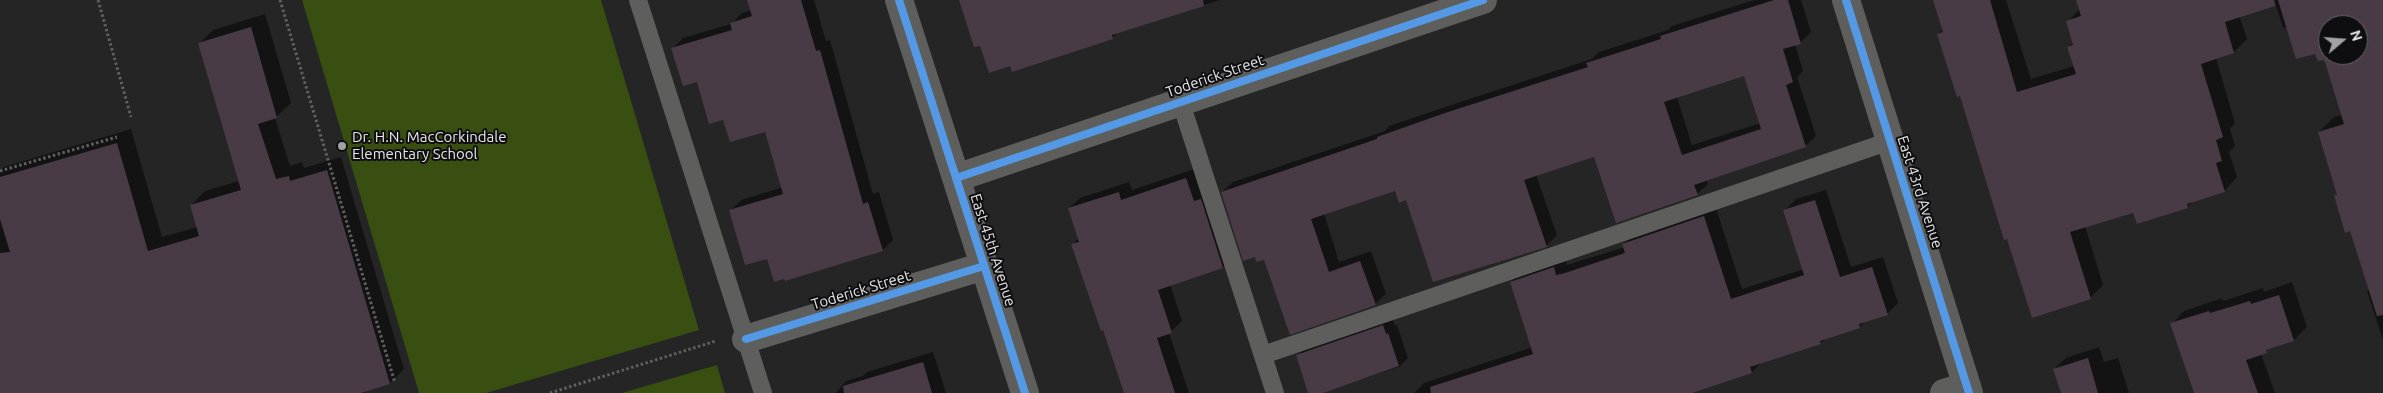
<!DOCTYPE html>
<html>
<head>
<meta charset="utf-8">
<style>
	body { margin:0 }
	#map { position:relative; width:2383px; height:393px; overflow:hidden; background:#252526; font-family:Ubuntu,sans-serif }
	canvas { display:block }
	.north { position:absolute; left:2318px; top:15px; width:50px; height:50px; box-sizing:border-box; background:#0e0d0f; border:1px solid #646466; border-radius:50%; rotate:72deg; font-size:14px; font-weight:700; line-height:20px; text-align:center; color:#e6e6e8 }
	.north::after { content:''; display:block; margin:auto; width:18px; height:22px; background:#a2a2a4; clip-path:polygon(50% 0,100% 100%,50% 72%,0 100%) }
</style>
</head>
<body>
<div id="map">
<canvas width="2383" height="393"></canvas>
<div class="north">N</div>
</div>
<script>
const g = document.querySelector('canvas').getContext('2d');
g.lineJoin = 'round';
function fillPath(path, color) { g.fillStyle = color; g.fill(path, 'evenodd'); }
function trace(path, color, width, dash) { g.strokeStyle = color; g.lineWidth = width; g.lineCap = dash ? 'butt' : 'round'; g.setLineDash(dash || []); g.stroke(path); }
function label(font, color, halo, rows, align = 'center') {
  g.font = font + ' Ubuntu,sans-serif'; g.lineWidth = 4; g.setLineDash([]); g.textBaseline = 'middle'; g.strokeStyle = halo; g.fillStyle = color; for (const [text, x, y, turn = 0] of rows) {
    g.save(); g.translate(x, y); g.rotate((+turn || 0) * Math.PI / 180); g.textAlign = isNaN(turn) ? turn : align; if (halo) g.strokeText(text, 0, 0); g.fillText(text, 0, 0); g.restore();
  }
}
const green = new Path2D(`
	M302 0H601L699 330 486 393H419Z
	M717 365 725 393H622Z`);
const shadow = new Path2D(`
	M748 0H814L826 41 830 40 873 194 879 192 893 240 883 250 768 257 730 211 741 200 783 187 766 131 723 118 673 48 683 38 731 24 742 13 751 10Z
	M962 0H1220L1118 32 1112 38 1011 64 981 44Z
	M1754 0H1801L1811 32 1800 43 1795 44 1803 71 1797 77 1816 136 1805 146 1706 180 1708 184 1697 194 1595 156 1536 175 1557 235 1546 246 1407 199 1396 190 1324 213 1339 262 1371 251 1386 294 1375 304 1265 258 1222 192 1233 182 1385 131 1389 126 1457 103 1592 59 1599 52 1668 30 1672 26ZM1745 75 1761 123 1692 145 1677 97Z
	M1935 0H2006L2031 79 2074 66 2068 47 2074 42 2068 21 2080 9 2077 0H2249L2239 15 2247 39 2234 52 2216 58 2235 123 2230 129 2235 146 2229 152 2237 177 2224 191 2195 200 2187 207 2134 212 2085 226 2103 285 2090 298 1961 94 1938 34 1944 29Z
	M2274 0H2383V340L2367 291 2370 288 2351 229 2335 196 2338 193 2319 132 2334 117 2342 115 2326 62 2287 27 2283 28ZM2328 25H2358V55H2328Z
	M265 14 291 103 275 118 290 166 302 162 304 168 341 157 404 369 390 383 367 390 364 393H0V171L4 167 131 129 162 237 198 227 191 205 205 191 239 181 199 44 213 30Z
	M1197 168 1233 256 1223 267 1170 284 1182 321 1169 333 1189 393H1125L1104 328 1072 245 1079 238 1069 208 1080 198 1129 182 1132 190Z
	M1826 190 1851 267 1883 257 1898 303 1887 314 1866 320 1860 327 1826 338 1821 343 1762 362 1752 372 1690 392 1414 393 1424 383 1533 347 1511 282 1522 271 1565 257 1567 265 1625 247 1624 244 1635 233 1715 205 1742 289 1804 269 1785 210 1796 199Z
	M2292 282 2307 327 2294 340 2271 347 2261 354 2275 393H2194L2172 324 2184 311 2222 298 2223 301 2263 288 2264 292Z
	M1392 317 1395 326 1397 325 1408 358 1399 367 1319 393H1310L1298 355 1307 346Z
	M2099 347 2104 362 2118 358 2129 393H2062L2054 369 2066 358Z
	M933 352 946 393H836L846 381 863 376 867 372Z`);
const building = new Path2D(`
	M747 0H801L816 51 820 50 863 204 868 202 883 251 785 281 784 279 774 282 767 259 745 265 729 210 783 194 765 132 730 142 723 120 709 124 697 82 683 86 671 48 732 30 730 23 752 16Z
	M959 0H1203L1204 6 1112 35 1113 39 1012 72 1010 66 989 73 980 46 974 47Z
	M1774 0H1788L1801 44 1783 49 1793 82 1786 85 1806 147 1694 185 1698 195 1616 223 1594 157 1524 180 1547 247 1433 282 1406 200 1399 203 1395 191 1311 219 1329 272 1360 261 1376 305 1290 335 1264 260 1256 262 1255 257 1243 261 1221 192 1377 139V137L1445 113 1588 67 1586 63 1661 39 1660 36ZM1744 76 1761 129 1682 155 1664 102Z
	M1933 0H1990L2017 92 2076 74 2067 47 2073 45 2066 21 2081 16 2076 0H2274L2275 6 2225 22 2234 53 2201 64 2223 137 2216 140 2222 161 2216 163 2225 192 2187 204 2188 208 2137 224 2133 213 2070 232 2091 299 2032 318 2007 239 2004 240 1960 96 1957 97 1937 34 1943 32Z
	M2278 0H2383V315L2377 316 2350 231 2345 233 2334 195H2337L2318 132 2344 124 2325 62 2323 60 2318 61 2315 54 2296 59ZM2328 25H2358V55H2328Z
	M251 27 277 118 258 124 276 179 289 176 290 181 327 170 390 384 361 393H0V253L10 252 0 219V177L117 143 148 251 199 236 190 205 241 190 198 43Z
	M1186 178 1194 201 1201 199 1223 268 1158 290 1172 333 1157 338 1175 393H1124L1103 330 1101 331 1071 244 1079 242 1068 208 1119 192 1121 200Z
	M1815 200 1840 277 1872 267 1888 315 1859 324 1860 328 1820 341 1821 344 1750 367 1752 373 1692 393H1431L1430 387 1533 354 1510 282 1554 267 1556 275 1565 273 1625 253 1622 244 1704 216 1731 299 1804 275 1783 210Z
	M2279 295 2294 341 2266 350 2267 353 2246 360 2258 393H2194L2170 323 2209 311 2210 313 2250 301 2251 304Z
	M1383 325 1386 334 1388 333 1399 366 1323 393H1308L1296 355Z
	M2088 358 2098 393H2061L2053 369Z
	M923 362 932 393H844L843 386Z`);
const path = new Path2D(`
	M98 0 131 117
	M280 0 395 383
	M0 171 117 137
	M550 393 716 341`);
const lane = new Path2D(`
	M638 0 763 393
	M1181 103 1275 393
	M1263 355 1890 141`);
const street = new Path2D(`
	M899 0 1025 393
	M1846 0 1969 393
	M956 178 1483 0
	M746 339 984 266
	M1944 393 1967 386`);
const cycleway = new Path2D(`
	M899 0 1025 393
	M1846 0 1969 393
	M956 178 1483 0
	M746 339 984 266`);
const markers = [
	[342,146,5,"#a2a2a4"]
];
const streetNames = [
	["Toderick Street",1215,76,-19],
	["East 43rd Avenue",1920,192,72],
	["East 45th Avenue",993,250,72],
	["Toderick Street",861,290,-17]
];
const poiNames = [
	["Dr. H.N. MacCorkindale",352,137],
	["Elementary School",352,154]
];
fillPath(green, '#384f11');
fillPath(shadow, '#0007');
fillPath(building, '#483b46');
trace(path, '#616061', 3, [2.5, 2.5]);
trace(lane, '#5e5e5d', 18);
trace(street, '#5e5e5d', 28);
trace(cycleway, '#5399e6', 8);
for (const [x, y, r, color] of markers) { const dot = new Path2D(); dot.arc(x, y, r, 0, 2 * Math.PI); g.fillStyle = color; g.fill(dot); trace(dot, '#0e0d0f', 2); }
label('15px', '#e6e6e8', '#0e0d0f', streetNames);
label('15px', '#e6e6e8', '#0e0d0f', poiNames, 'left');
</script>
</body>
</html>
